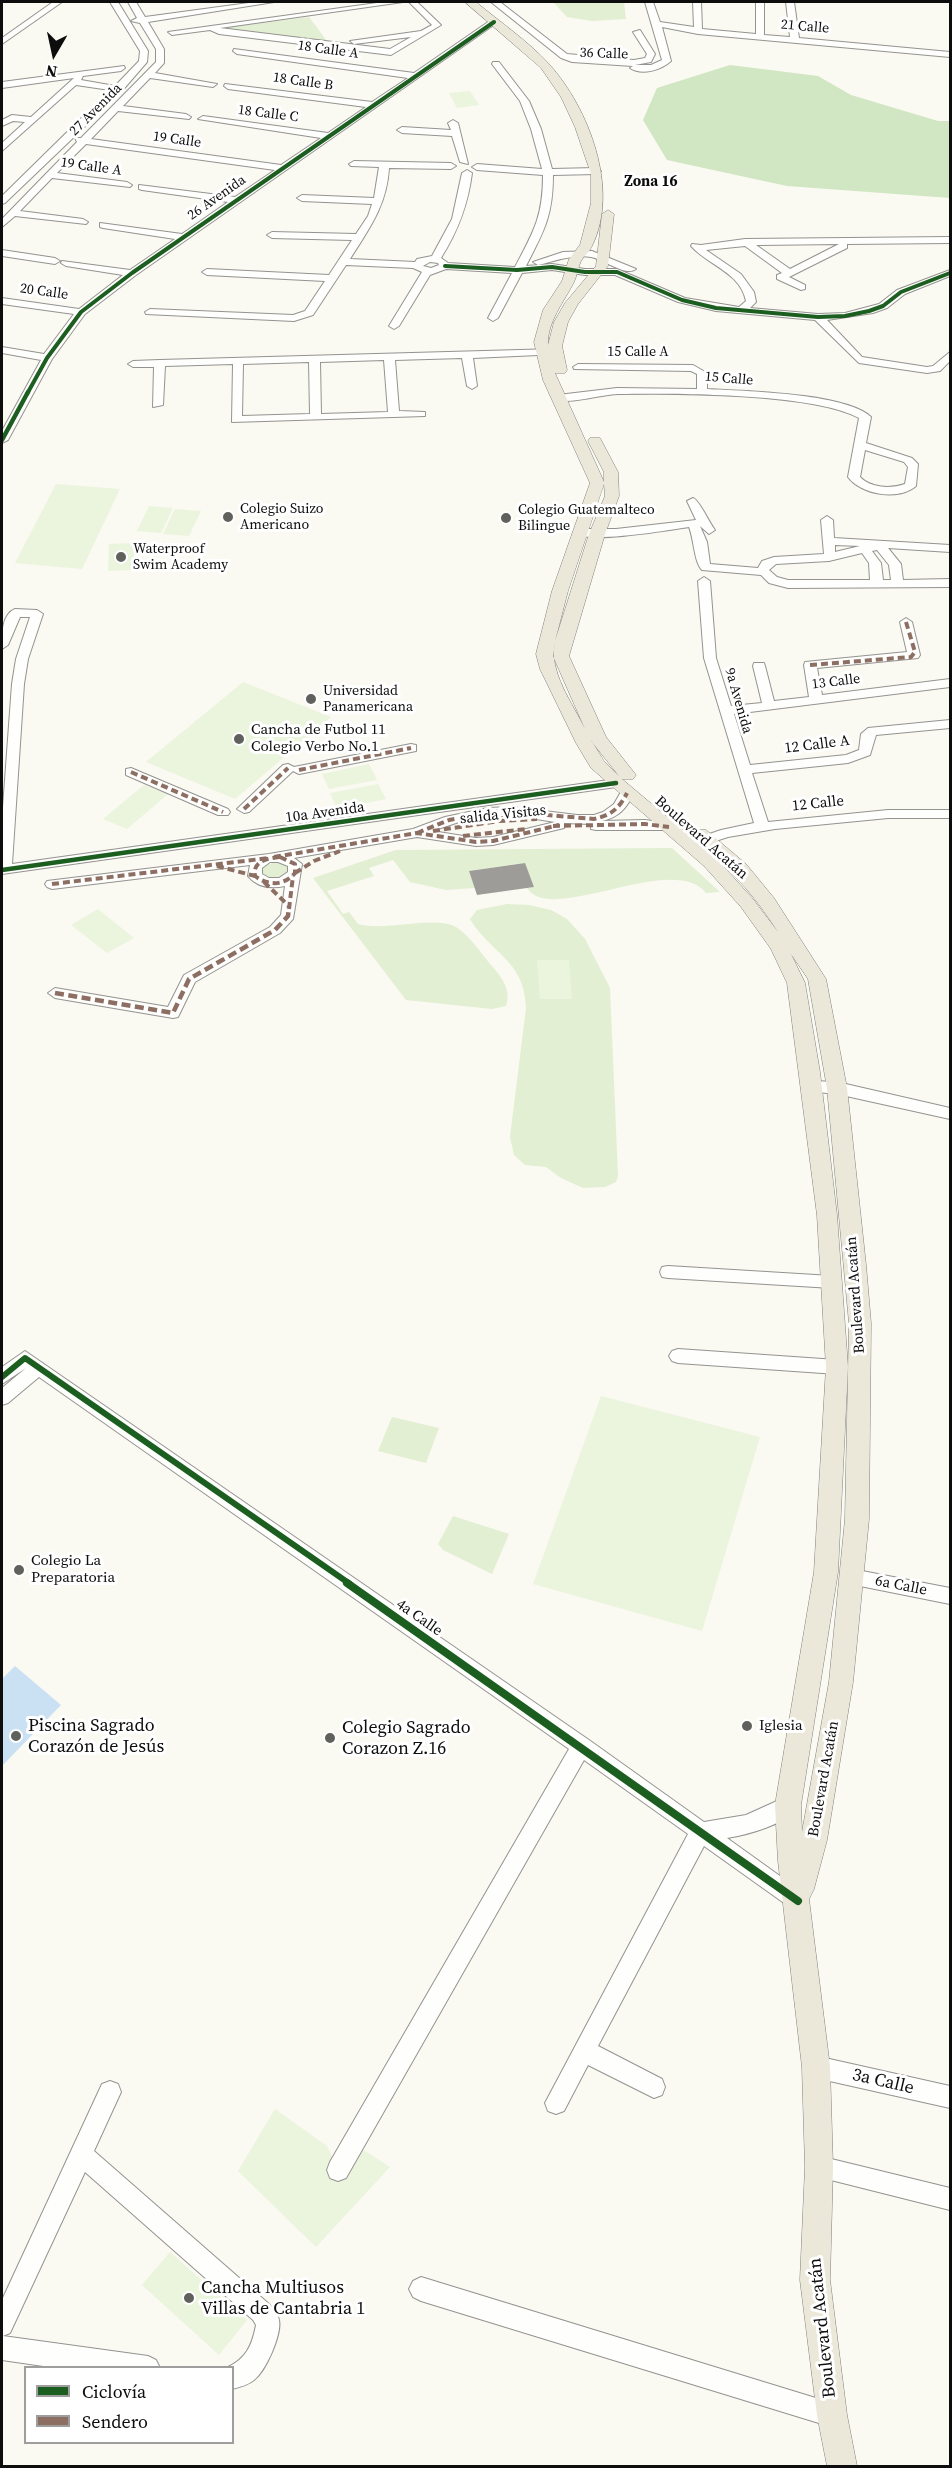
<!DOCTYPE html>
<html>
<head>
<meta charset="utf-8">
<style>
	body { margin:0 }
	#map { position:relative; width:952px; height:2468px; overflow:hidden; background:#faf9f2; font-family:"Source Serif 4",serif }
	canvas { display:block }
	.frame { position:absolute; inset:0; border:3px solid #0d0d0d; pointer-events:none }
	.legend { position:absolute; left:24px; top:2366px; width:210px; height:78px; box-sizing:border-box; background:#fff; border:2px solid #9e9e9e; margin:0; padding:8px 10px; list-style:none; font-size:18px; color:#0d0d0d }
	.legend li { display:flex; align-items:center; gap:12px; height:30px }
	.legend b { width:30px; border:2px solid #9e9e9e }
	.north { position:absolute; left:24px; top:24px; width:60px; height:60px; -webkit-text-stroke:4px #fff; paint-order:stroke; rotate:189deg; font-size:16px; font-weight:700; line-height:24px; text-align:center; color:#0d0d0d }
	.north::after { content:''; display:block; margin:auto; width:21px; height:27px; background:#0d0d0d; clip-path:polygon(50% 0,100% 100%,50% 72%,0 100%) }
</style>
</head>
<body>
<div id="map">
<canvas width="952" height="2468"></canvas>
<div class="frame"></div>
<ul class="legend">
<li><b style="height:8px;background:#1b5e20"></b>Ciclovía</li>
<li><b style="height:8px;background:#8d6e63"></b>Sendero</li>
</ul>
<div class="north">N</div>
</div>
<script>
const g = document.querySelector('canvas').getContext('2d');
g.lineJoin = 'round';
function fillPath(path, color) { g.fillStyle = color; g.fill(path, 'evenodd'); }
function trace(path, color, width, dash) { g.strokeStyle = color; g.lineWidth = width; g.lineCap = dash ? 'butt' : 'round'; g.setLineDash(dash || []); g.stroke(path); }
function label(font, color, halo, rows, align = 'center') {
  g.font = font + ' "Source Serif 4",serif'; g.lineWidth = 6; g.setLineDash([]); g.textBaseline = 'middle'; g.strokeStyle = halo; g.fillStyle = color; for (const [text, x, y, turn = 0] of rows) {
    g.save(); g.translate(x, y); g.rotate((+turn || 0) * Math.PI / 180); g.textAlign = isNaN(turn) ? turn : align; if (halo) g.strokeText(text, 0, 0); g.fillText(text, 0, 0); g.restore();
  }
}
const green = new Path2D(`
	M553 2H624L626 19 592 21 567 17Z
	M309 17 327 41 227 28 229 27Z
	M672 848 720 892 706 893C673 851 551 926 527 888L534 887 524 863 469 871 475 888 446 890 410 882 393 860 369 868 374 876 327 891 343 914 349 912 358 924C386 932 433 915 456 927 469 935 481 953 491 965 501 976 512 990 506 1006L492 1009 406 1000 313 878 396 850Z
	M278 861 288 866 289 872 280 879 266 878 261 873 262 867Z
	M507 904 529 905 551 910 567 919 585 939 610 988 618 1176 616 1182 605 1187 583 1188 561 1178 546 1167 525 1165 514 1155 510 1137 526 1008C525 960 491 954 470 919L477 910Z
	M392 1417 439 1428 426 1463 378 1451Z
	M453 1516 509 1534 492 1574 443 1550 438 1544Z`);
const forest = new Path2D(`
	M730 65 818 76 851 95 938 121H950V198L787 186 667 160 643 120 657 88Z`);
const pitch = new Path2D(`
	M470 91 479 105 457 108 449 93Z
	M56 484 120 489 82 569 15 563Z
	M149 506 173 508 161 533 137 531Z
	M175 509 201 511 189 536 163 534Z
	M135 543 133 570 108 571 109 544Z
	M243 682 331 717 235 799 146 762Z
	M369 764 377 780 329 789 322 774Z
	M378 784 386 799 337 809 330 793Z
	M144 785 168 794 127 829 103 819Z
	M98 909 134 938 107 953 71 925Z
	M537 960H569L572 999H540Z
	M601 1396 760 1437 702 1631 533 1584Z
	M275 2109 327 2146 338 2170 354 2144 390 2167 316 2247 238 2171Z
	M170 2252 247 2320 219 2355 142 2285Z`);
const water = new Path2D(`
	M15 1666 61 1705 2 1766V1679Z`);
const building = new Path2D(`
	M525 863 534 887 477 895 469 871Z`);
const minor = new Path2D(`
	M53 2H62L2 44V38Z
	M110 2H118L148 51 147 62 122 91 5 203 2 204V196L110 90 76 85 2 151V143L25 122 13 121 2 126V120L12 115 31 117 74 78 2 88V82L124 66 125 68 121 71 83 76 81 80 115 86 139 61 140 51Z
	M128 2H136L145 17 256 2H274L148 22 164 49V63L155 73 217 84 213 87 150 78 123 106 186 114 191 117 189 119 118 111 91 139 281 165 321 138 198 119 203 116 328 133 366 107 228 89 224 86 225 84 372 102 408 78 237 54 233 51 234 49 414 73 491 20 498 22 136 275 85 314 52 359 8 440 2 443V431L41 360 2 353V347L44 354 74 314 2 304V298L79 309 123 275 66 266 61 263 62 261 130 270 175 239 103 228 100 227V223L182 234 228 202 142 190 139 189V185L235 197 275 170 86 144 57 173 127 182 132 185 130 187 52 178 20 211 83 219 88 222 86 224 15 216 2 227V219L77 142 75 138H81L156 62V49L140 23 131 21 137 18Z
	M384 2H403L220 28 390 49 411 37 354 44 350 41 421 31 432 25 409 2H417L441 25 391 55 219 34 210 30 172 35 168 32Z
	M491 2H500L567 54 634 60 645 58 647 54 633 32 640 30 655 54 651 62 635 65H651L662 60 645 2H653L660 22 694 27 693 2H701L702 29 756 34V2H764V35L790 37 786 2H794L799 38 950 52V57L698 34 662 27 671 61C661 70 642 76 630 68L633 66 572 62 561 58Z
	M493 62H499L529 101 541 129 552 169 596 168 601 171 596 174 553 175C553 216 544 231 526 266L552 264 585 269H617L685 298 739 307 746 301C740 272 709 266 691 246L692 244 701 245 745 239 950 237V243L847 244V248L789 277 805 285V289L801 290 777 279V275L782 273 745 246 706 250 741 274 754 292 756 302 750 308 818 314 845 313 879 304 897 290 950 270V276L905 294 887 308 873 313 827 320 862 357 927 367 933 366 950 352V361L940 371 927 373 859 363 815 320 716 311 678 302 615 275H585L552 270 522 273 498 318 493 321 488 318 512 273 446 269 430 275 399 326 394 329 389 326 422 272 413 268 346 265 313 315 294 321 146 314 145 312 150 309 293 315 305 311 325 281 207 275 202 272 207 269 329 275 352 240 272 238 267 235 272 232 356 234 368 216 372 204 302 201 297 198 302 195 374 198 379 167 351 166 349 164 354 161 451 163 456 166 451 169 389 168C387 205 369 229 350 259L415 262 417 259 432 256 452 219 462 173 467 170 472 173C468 205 458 231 441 258L448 263 515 267C534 231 543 216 543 175L477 170 472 167 477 164 542 169 531 129 520 101 492 64ZM839 244 790 269 756 245H758ZM430 262 438 263 439 265 431 268 423 266Z
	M453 120 458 123 468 164 460 162 452 136 402 133 397 130 402 127 451 130 448 123Z
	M2 250 55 258 60 261 55 264 2 256Z
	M592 251 636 269C625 277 604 259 591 257 573 254 555 261 538 265L533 262 563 252Z
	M556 349 560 350V354L473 358 477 386 472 389 467 386 462 358 395 360 399 411 425 412V416L232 422 233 364 165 366 163 405 153 407 154 367H133L128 364 133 361 160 360ZM384 360 388 412 321 414 320 362ZM309 362 310 414 242 416 243 364Z
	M578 364 693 365 707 373V389C743 391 846 393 871 417L866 443 912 458 918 464 916 486C899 501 861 495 848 477L859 418C814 393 673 393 618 394 598 395 573 404 554 400V396L558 395 617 388 697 389V374L691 371 574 369 573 367ZM865 450 904 462 908 467 905 484C890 489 871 488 860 477Z
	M693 498C699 500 709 522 715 530L709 534 700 526 707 542 710 564 758 568 762 561 774 557 824 554 821 520 827 516 833 520 834 538 950 545V552L888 548 901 564 903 580 950 579V587L788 588 769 583 761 575 702 570C694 562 694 539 689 527 669 530 588 544 575 533L581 529H616L696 520 687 501ZM835 545 860 546 835 552ZM877 550 889 565 891 580H883L881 563 872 551ZM862 553 869 563 870 580H788L777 577 769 570 776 564 829 561Z
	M704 577 710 581 716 658 731 706 762 703 753 666 754 663H764L765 666 774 701 809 697 804 665 805 662 907 652 900 622 906 618 912 622 920 655 918 658 817 668 822 695 950 679V687L734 714 750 765 846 755 859 750 861 734 868 728 950 720V728L876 735 870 755 848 763 752 773 768 822 888 810H950V818H888L775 829 728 837 694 848 689 847V841L721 830 754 823 704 658 698 581Z
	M15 609 37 610 43 614 28 659 24 684 12 864 616 779 623 783 616 787 2 874V821L12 684 16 659 30 617H20L8 645 2 649C2 636 1 615 15 609Z
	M411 744 416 745V751L299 774 293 771 249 812 244 813 237 809 283 765 288 764 294 767Z
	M131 768 228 809 230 812 228 815H218L126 775V769Z
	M627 789 634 793C626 809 619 817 602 821L645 820 674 824V830H596L591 829V824L564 823V828L493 845 476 846 417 837 294 858 302 864 293 919 280 933 195 982 178 1017 173 1018 55 998 48 993 55 988 168 1007 184 975 270 927 281 915 285 886C271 889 257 887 248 876L250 865 52 889 47 887 45 884 47 881 269 854 413 829 445 817 488 808 511 807 577 815H594L603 812 614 804 622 790ZM511 815 555 822 493 837 476 838 432 831 462 821ZM270 862H278L288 866V872L279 878H269L262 874V868Z
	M812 1081 837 1082 950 1108V1119L837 1094 807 1091 804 1087 807 1083Z
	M668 1266 832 1276 838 1277 840 1282 838 1287 832 1288 668 1278 662 1277 660 1272 662 1267Z
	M678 1349 837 1360 843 1362 846 1367 843 1372 837 1374 678 1363 672 1361 669 1356 672 1351Z
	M25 1351 589 1740 704 1822 746 1815 788 1796 795 1798 798 1805C790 1824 746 1835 727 1838L805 1894 808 1901 805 1908 798 1911 791 1908 704 1846 598 2046 662 2079 665 2087 662 2095 654 2098 588 2065 564 2111 556 2114 548 2111 545 2103 688 1834 584 1760 346 2178 338 2181 330 2178 327 2170 330 2162 569 1749 39 1377 8 1403 2 1405V1388L26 1368 2 1384V1367Z
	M852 1569 950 1588V1604L845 1583 843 1577 845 1571Z
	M816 2056 950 2086V2108L816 2078 808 2075 805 2067 808 2059Z
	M110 2081 118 2084 121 2092 94 2151 269 2304C273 2309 278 2314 279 2320 282 2334 266 2371 254 2380 248 2385 240 2387 232 2389V2368H226C246 2359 252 2346 256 2325L253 2320 85 2172 10 2333 3 2336 148 2356 156 2360 160 2368H57L2 2360V2300L102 2084Z
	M819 2156 950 2188V2210L811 2175 808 2167 811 2159Z
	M421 2277 832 2403 841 2406 844 2415 841 2424 832 2427 421 2301 413 2297 409 2289 413 2281Z`);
const major = new Path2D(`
	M465 2H476C500 22 528 41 549 64 589 108 620 190 592 246 590 252 584 255 581 261 578 267 577 276 574 282 564 302 547 322 548 345L554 322 565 303 596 266 602 214 608 210 614 214 608 266 578 304 568 322 562 346 567 370 565 373H555L604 482V472L588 441 590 438H600L618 472 619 496 605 534 569 656 606 737 636 775 633 779H622L716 858 753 899 778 932C753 892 729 869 694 838L691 834 694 830H706L746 864 774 898 826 979 847 1088 866 1265 871 1323 869 1519 853 1682 827 1840 814 1889 809 1899 830 2067 833 2167 830 2280 847 2415 857 2466H827L817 2415 800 2280 805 2167 802 2067 778 1861 775 1805 814 1572 826 1367 817 1215 787 983 771 949 741 907 704 866 591 768 576 743 540 669 536 654 552 591 590 483 543 380 534 342 543 310 562 281 569 259 580 245 591 203V174L575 127 561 97 541 68ZM604 484 605 496 589 534 555 641 568 591ZM555 643 553 656 585 729C573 704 548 671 555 643ZM591 740 592 742 619 776 604 761ZM791 954 808 979 827 1088 849 1323 845 1519 829 1682 802 1832 801 1805 838 1572 848 1367 837 1215 820 1072 805 983Z`);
const quietFar1 = new Path2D(`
	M810 665 911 657 915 652 906 622
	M299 770 411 748
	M131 772 223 812
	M244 809 288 768
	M553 826 645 824 669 827
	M433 831 499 821 537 819
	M417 833 449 820 500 811 594 819C611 815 619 809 627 793
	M463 836 526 829
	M274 857 417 833 476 842 493 841 559 825
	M280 857 295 864V873C284 886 268 886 255 876 252 861 268 858 280 857Z
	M217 866 255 876
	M295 873 314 861 340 851
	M264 882 290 907
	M52 884 269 858
	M289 909 293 876`);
const quiet = new Path2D(`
	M55 993 173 1013 189 979 275 930 288 916 289 907`);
const cyclewayFar3 = new Path2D(`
	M445 266 517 270 552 267 585 272H617L682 300 716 308 818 317 845 316 869 311 883 306 901 292 950 273
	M27 394 47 358 81 312 132 273 494 22`);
const cyclewayFar2 = new Path2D(`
	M2 440 28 392
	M2 870 616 783`);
const cyclewayFar1 = new Path2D(`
	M2 1377 25 1358 350 1584`);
const cycleway = new Path2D(`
	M347 1583 798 1901`);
const markers = [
	[228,517,6,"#60605d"],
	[506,518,6,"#60605d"],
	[121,557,6,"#60605d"],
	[311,699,6,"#60605d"],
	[239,739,6,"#60605d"],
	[19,1570,6,"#60605d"],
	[747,1726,6,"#60605d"],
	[16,1736,6,"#60605d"],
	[330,1738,6,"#60605d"],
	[189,2298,6,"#60605d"]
];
const farStreetnames = [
	["21 Calle",805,27,5],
	["18 Calle A",328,50,8],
	["36 Calle",604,54,2],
	["18 Calle B",303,82,8],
	["27 Avenida",96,110,-45],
	["18 Calle C",268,114,7],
	["19 Calle",177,140,8],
	["19 Calle A",91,167,8],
	["26 Avenida",217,198,-35],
	["20 Calle",44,292,8],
	["15 Calle A",638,352],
	["15 Calle",729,379,5],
	["13 Calle",836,682,-7],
	["9a Avenida",738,701,74]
];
const farPoinames = [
	["Colegio Suizo",240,509],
	["Americano",240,525],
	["Colegio Guatemalteco",518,510],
	["Bilingue",518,526],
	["Waterproof",133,549],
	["Swim Academy",133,565],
	["Universidad",323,691],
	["Panamericana",323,707]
];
const farQuarternames = [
	["Zona 16",651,182]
];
const poiNames = [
	["Cancha de Futbol 11",251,730],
	["Colegio Verbo No.1",251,747],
	["Colegio La",31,1561],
	["Preparatoria",31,1578],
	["Iglesia",759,1726]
];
const streetNames = [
	["12 Calle A",817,745,-7],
	["12 Calle",818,804,-6],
	["10a Avenida",325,813,-8],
	["salida Visitas",503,815,-6],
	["Boulevard Acatán",701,838,41],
	["Boulevard Acatán",856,1295,-94],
	["6a Calle",901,1586,11],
	["4a Calle",419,1618,35],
	["Boulevard Acatán",824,1779,-80]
];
const nearPoinames = [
	["Piscina Sagrado",28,1726],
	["Corazón de Jesús",28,1747],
	["Colegio Sagrado",342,1728],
	["Corazon Z.16",342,1749],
	["Cancha Multiusos",201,2288],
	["Villas de Cantabria 1",201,2309]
];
const nearStreetnames = [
	["3a Calle",883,2082,13],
	["Boulevard Acatán",823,2328,-96]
];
fillPath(green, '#e2efd3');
fillPath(forest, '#d1e6c2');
fillPath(pitch, '#ebf4dd');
fillPath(water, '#cae1f3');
fillPath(building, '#9d9c98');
trace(minor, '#949390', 2);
trace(major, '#81817d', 1);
fillPath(minor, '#fefefd');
fillPath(major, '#ebe8da');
trace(quietFar1, '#8d6e63', 4, [7, 4]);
trace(quiet, '#8d6e63', 4.5, [9, 4.5]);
trace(cyclewayFar3, '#1b5e20', 4);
trace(cyclewayFar2, '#1b5e20', 4.5);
trace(cyclewayFar1, '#1b5e20', 6);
trace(cycleway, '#1b5e20', 8);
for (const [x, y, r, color] of markers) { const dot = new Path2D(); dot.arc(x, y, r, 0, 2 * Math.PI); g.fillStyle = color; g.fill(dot); trace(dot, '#fff', 2); }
label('14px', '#0d0d0d', '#fff', farStreetnames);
label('14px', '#0d0d0d', '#fff', farPoinames, 'left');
label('bold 15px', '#0d0d0d', '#fff', farQuarternames);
label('15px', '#0d0d0d', '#fff', poiNames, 'left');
label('15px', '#0d0d0d', '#fff', streetNames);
label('18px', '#0d0d0d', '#fff', nearPoinames, 'left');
label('18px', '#0d0d0d', '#fff', nearStreetnames);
</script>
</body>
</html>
